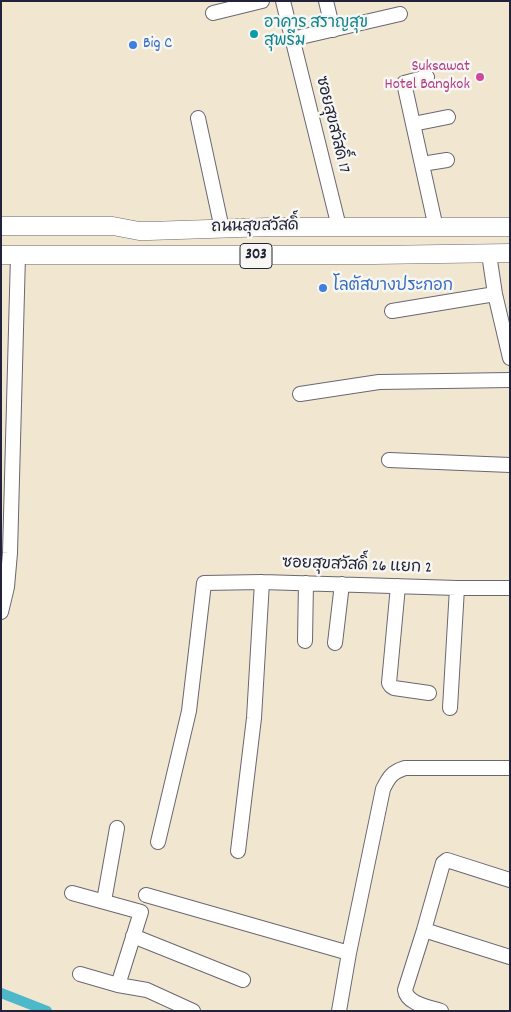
<!DOCTYPE html>
<html>
<head>
<meta charset="utf-8">
<style>
	body { margin:0 }
	#map { position:relative; width:511px; height:1012px; overflow:hidden; background:#f1e7d1; font-family:Dekko,sans-serif }
	canvas { display:block }
	.frame { position:absolute; inset:0; border:2px solid #22223b; pointer-events:none }
</style>
</head>
<body>
<div id="map">
<canvas width="511" height="1012"></canvas>
<div class="frame"></div>
</div>
<script>
const g = document.querySelector('canvas').getContext('2d');
g.lineJoin = 'round';
function trace(path, color, width, dash) { g.strokeStyle = color; g.lineWidth = width; g.lineCap = dash ? 'butt' : 'round'; g.setLineDash(dash || []); g.stroke(path); }
function label(font, color, halo, rows, align = 'center') {
  g.font = font + ' Dekko,"Playpen Sans Thai",sans-serif'; g.lineWidth = 5; g.setLineDash([]); g.textBaseline = 'middle'; g.strokeStyle = halo; g.fillStyle = color; for (const [text, x, y, turn = 0] of rows) {
    g.save(); g.translate(x, y); g.rotate((+turn || 0) * Math.PI / 180); g.textAlign = isNaN(turn) ? turn : align; if (halo) g.strokeText(text, 0, 0); g.fillText(text, 0, 0); g.restore();
  }
}
const canal = new Path2D(`
	M1 993 47 1011`);
const minor = new Path2D(`
	M283 1 339 227
	M326 1 333 30
	M213 13 262 1
	M292 39 400 14
	M427 77 404 83 436 228
	M198 118 222 229
	M413 124 448 117
	M422 164 447 160
	M489 254 495 294 510 358
	M392 311 495 294
	M300 394 379 382 510 380
	M389 460 510 465
	M398 586 389 683 391 686 394 688 429 693
	M1 612 7 587 10 553 18 255
	M305 641 306 583
	M335 643 342 584
	M450 708 457 588
	M158 842 189 711 204 583 262 582 457 588H510
	M238 851 254 718 262 582
	M72 893 141 912 118 985
	M146 895 349 953
	M104 901 117 828
	M424 930 510 957
	M133 936 243 980
	M80 974 118 985 147 990 193 1011
	M339 1011 349 953 383 789C389 777 392 772 405 768H510
	M441 1011C429 1007 407 1004 405 990L424 930 443 863 447 860 510 880`);
const major = new Path2D(`
	M1 226H113L139 231H149L270 227H510
	M1 255H374L510 253`);
const markers = [
	[254,34,5,"#0f9aa8"],
	[133,45,5,"#3f7fe0"],
	[480,77,5,"#d1479c"],
	[323,288,5,"#3f7fe0"]
];
const shields = [
	[256,256,32]
];
const shieldNames = [
	["303",256,256]
];
const cultureNames = [
	["อาคาร สราญสุข",264,25],
	["สุพรีม",264,43]
];
const shopNames = [
	["Big C",143,45],
	["โลตัสบางประกอก",333,288]
];
const hotelNames = [
	["Suksawat",470,68],
	["Hotel Bangkok",470,86]
];
const streetNames = [
	["ซอยสุขสวัสดิ์ 17",331,125,76],
	["ถนนสุขสวัสดิ์",255,228,-1],
	["ซอยสุขสวัสดิ์ 26 แยก 2",357,567,2]
];
trace(canal, '#4db8ca', 10);
trace(minor, '#6a6770', 16);
trace(major, '#6a6770', 19);
trace(minor, '#fff', 14);
trace(major, '#fff', 18);
for (const [x, y, r, color] of markers) { const dot = new Path2D(); dot.arc(x, y, r, 0, 2 * Math.PI); g.fillStyle = color; g.fill(dot); trace(dot, '#f6f6f2', 2); }
for (const [x, y, w] of shields) { const box = new Path2D(); box.roundRect(x - w / 2, y - 12.5, w, 25, 4); g.fillStyle = '#f6f6f2'; g.fill(box); trace(box, '#22223b', 1); }
label('bold 15px', '#22223b', null, shieldNames);
label('16px', '#0d838f', '#f6f6f2', cultureNames, 'left');
label('16px', '#366cbe', '#f6f6f2', shopNames, 'left');
label('16px', '#b23c85', '#f6f6f2', hotelNames, 'right');
label('16px', '#22223b', '#f6f6f2', streetNames);
</script>
</body>
</html>
